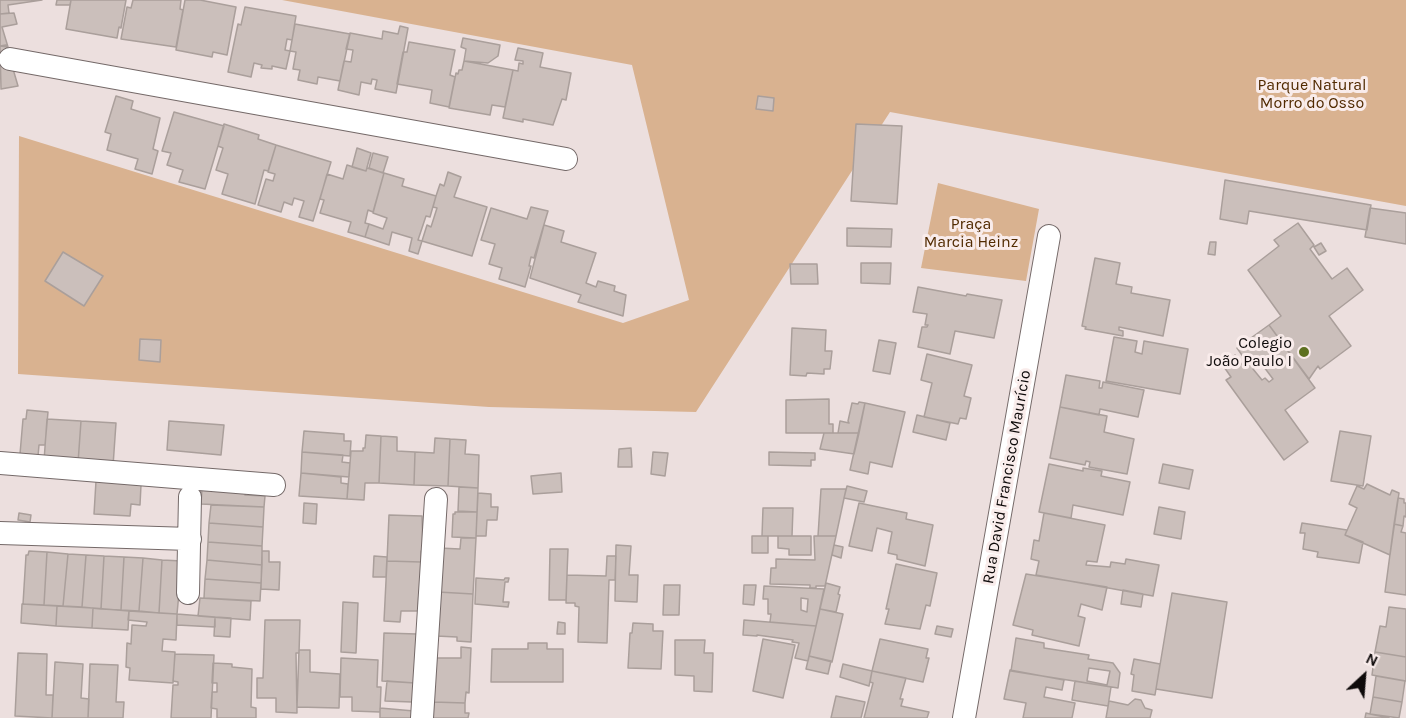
<!DOCTYPE html>
<html>
<head>
<meta charset="utf-8">
<style>
	body { margin:0 }
	#map { position:relative; width:1406px; height:718px; overflow:hidden; background:#ecdfde; font-family:Karla,sans-serif }
	canvas { display:block }
	.north { position:absolute; left:1334px; top:646px; width:60px; height:60px; -webkit-text-stroke:4px #f9eceb; paint-order:stroke; rotate:26deg; font-size:16px; font-weight:700; line-height:24px; text-align:center; color:#0e0a0a }
	.north::after { content:''; display:block; margin:auto; width:21px; height:27px; background:#0e0a0a; clip-path:polygon(50% 0,100% 100%,50% 72%,0 100%) }
</style>
</head>
<body>
<div id="map">
<canvas width="1406" height="718"></canvas>
<div class="north">N</div>
</div>
<script>
const g = document.querySelector('canvas').getContext('2d');
g.lineJoin = 'round';
function fillPath(path, color) { g.fillStyle = color; g.fill(path, 'evenodd'); }
function trace(path, color, width, dash) { g.strokeStyle = color; g.lineWidth = width; g.lineCap = dash ? 'butt' : 'round'; g.setLineDash(dash || []); g.stroke(path); }
function label(font, color, halo, rows, align = 'center') {
  g.font = font + ' Karla,sans-serif'; g.lineWidth = 6; g.setLineDash([]); g.textBaseline = 'middle'; g.strokeStyle = halo; g.fillStyle = color; for (const [text, x, y, turn = 0] of rows) {
    g.save(); g.translate(x, y); g.rotate((+turn || 0) * Math.PI / 180); g.textAlign = isNaN(turn) ? turn : align; if (halo) g.strokeText(text, 0, 0); g.fillText(text, 0, 0); g.restore();
  }
}
const green = new Path2D(`
	M282 0H1406V206L890 112 696 412 489 407 18 374 19 136 623 323 689 300 632 65Z
	M938 183 1039 209 1026 281 921 268Z`);
const building = new Path2D(`
	M0 0H42L8 5 9 13 0 14Z
	M57 0H71L70 5H56Z
	M71 0H126L121 28 119 27 117 38 66 29Z
	M133 0H181L180 9 183 10 176 47 121 39 127 7 131 8Z
	M185 0H200L236 7 227 55 213 52 212 57 176 50Z
	M245 7 296 16 292 40 287 39 285 50 290 51 286 69 272 66V69L261 68 262 65 254 63 251 77 228 72 238 24 241 25Z
	M14 13 17 24 2 27 8 47 0 46V14Z
	M295 24 350 34 340 81 318 77 317 84 298 80 300 70 293 69 296 52 290 51Z
	M400 26 408 28 396 93 375 89 377 80 372 79 371 84 361 82 359 95 338 90 344 61 351 62 353 50 346 49 350 33 382 39 383 31 398 34Z
	M463 38 500 45 498 56 488 63 464 61 466 49 461 47Z
	M409 42 455 50 450 75 455 77 449 107 430 103 432 90 397 84 403 52H407Z
	M6 45 18 86 1 89 0 46Z
	M518 48 543 53 540 67 571 73 566 100 562 99 553 125 523 119V122L503 118 513 70 518 71 519 63 523 64V61L515 60Z
	M464 61 513 70 505 107 492 105 490 115 449 108 456 73 458 74 459 70H462Z
	M116 96 133 101 131 109 160 118 153 149 158 151 152 174 135 169 138 159 107 150 111 134 105 132Z
	M758 96 774 98 773 111 756 109Z
	M174 112 224 126 205 189 179 182 183 170 167 165 171 153 162 151Z
	M224 124 259 135 258 139 276 145 268 171 264 170 255 204 222 194 228 174 216 170 223 148 218 146Z
	M856 124 902 126 897 204 851 201Z
	M276 145 331 162 313 221 299 217 304 201 294 198 292 205 284 202 281 212 258 205 266 179 273 181 275 174 268 172Z
	M357 148 371 153 366 171 352 167Z
	M373 153 388 157 383 173 369 168Z
	M347 165 366 171 367 168 384 173 373 212 368 210 365 223 369 224 365 237 348 232 351 222 320 213 324 200 320 199 327 174 343 179Z
	M448 172 461 177 454 197 487 207 472 256 422 241 427 225 431 227 437 208 433 207 436 196 440 184 444 186Z
	M384 173 404 179 402 186 436 196 430 217 426 216 418 240 422 241 418 254 409 251 412 238 392 232 389 245 365 237 369 224 383 229 387 218 373 213Z
	M1225 180 1371 205 1367 230 1249 211 1247 224 1220 219Z
	M531 207 548 211 534 258 531 257 529 266H531L525 287 499 279 502 268 489 264 495 244 481 240 491 208 527 219Z
	M1370 208 1406 213V244L1365 237Z
	M1298 223 1314 245 1310 249 1332 279 1347 268 1363 290 1329 316 1351 346 1320 369 1318 366 1309 379 1269 325 1281 316 1248 270 1279 246 1274 240Z
	M544 225 564 231 561 242 596 253 586 283 596 287 598 281 615 286 614 291 626 295 623 316 578 302 581 295 530 278Z
	M847 228 892 229 891 247 847 246Z
	M1210 242H1216L1215 255 1208 254Z
	M1321 243 1326 251 1319 255 1314 247Z
	M63 252 103 276 84 306 45 281Z
	M1095 258 1120 263 1116 284 1132 287 1131 293 1170 300 1163 336 1119 327V330L1123 331V336L1085 329 1086 327 1082 326Z
	M861 263H891L890 284 861 283Z
	M790 264H817L818 284H791Z
	M918 287 966 296 967 294 1002 300 994 338 955 331 950 354 918 347 922 327H927L928 325H925L927 314 913 312Z
	M1269 325 1315 388 1285 410 1308 442 1284 460 1226 380 1231 377 1222 364 1235 355 1241 364 1246 361 1237 348ZM1261 363 1273 379 1269 382 1265 378 1262 380 1253 369Z
	M792 328 826 330 825 351H832L830 369H824V374L807 373 806 376 790 375Z
	M1114 337 1137 341 1135 352 1142 354 1144 341 1188 349 1180 394 1106 381Z
	M140 339 161 340 160 362 139 360Z
	M879 340 896 343 890 374 873 371Z
	M927 354 972 365 964 396 971 398 966 419 960 418 958 424 924 417 932 383 921 380Z
	M1066 375 1100 381 1099 388H1102L1103 382 1144 390 1138 417 1100 409 1099 415 1060 407Z
	M829 399V424H833V433H786V400Z
	M859 402 865 403 859 433H838L840 421 849 423 848 421 852 403 858 404Z
	M865 403 905 412 892 467 870 462 868 474 850 470Z
	M1060 407 1107 416 1104 432 1134 439 1127 474 1089 467 1090 462 1086 461 1085 465 1050 458Z
	M27 410 48 412 45 445H39L38 456 20 454 23 419H26Z
	M917 415 950 423 946 440 913 432Z
	M47 419 81 421 78 463 44 461Z
	M81 421 116 423 113 466 78 463Z
	M169 421 224 425 221 455 167 450Z
	M304 431 344 434V441H351L350 456 302 452Z
	M1340 431 1371 436 1363 486 1331 481Z
	M824 433H859L854 454 820 449Z
	M366 435 381 436 379 483H365L364 500 347 499 351 451H363V448H365Z
	M381 436 397 437V451L415 452 414 485 379 483Z
	M435 438 450 439 448 486 414 485 415 452 434 453Z
	M450 439 466 440 465 454 479 455 478 488 448 486Z
	M631 448 632 467H618L619 449Z
	M302 452 343 455 342 462 350 463 349 477 301 473Z
	M653 452 668 453 665 476 651 474Z
	M769 452 815 453V460H811V466L769 465Z
	M1049 464 1083 471V468L1102 471 1101 476 1130 482 1123 515 1073 505 1071 518 1039 512Z
	M1163 464 1193 470 1189 489 1159 483Z
	M301 473 341 477V483L348 484 347 499 299 496Z
	M561 473 562 492 533 494 531 476Z
	M96 481 141 485 140 505 131 504 130 516 94 514Z
	M1367 484 1390 495 1392 490 1399 493 1390 555 1345 535 1357 508 1349 504 1357 486 1364 489Z
	M847 486 867 491 864 502 844 498Z
	M459 487 478 488 477 512 458 511Z
	M202 489 246 492 245 495 265 496 264 507 201 504Z
	M821 489H846L836 536H818Z
	M478 493 491 494V507H498L497 520H487L486 536H476Z
	M1398 498 1404 499V503H1406V517L1404 516 1403 526 1394 524Z
	M304 503 317 504 316 524 303 523Z
	M859 503 907 513 906 519 933 525 925 566 897 559V555L888 553 892 532 877 528 872 551 849 546Z
	M211 505 264 507 263 527 209 523Z
	M1159 507 1185 512 1181 539 1154 534Z
	M763 508H793L792 536H762Z
	M455 512H477L476 538 452 537 453 514H455Z
	M19 513 31 515 30 522 18 520Z
	M1044 513 1105 525 1097 562 1087 561 1086 565 1110 567 1111 562 1125 564 1126 559 1159 565 1153 596 1036 575 1039 561 1031 559 1034 540 1039 541Z
	M389 515 422 516 423 551H421V562L387 561Z
	M209 523 263 527 262 546 208 542Z
	M1302 523 1347 530 1345 535 1363 542 1359 563 1317 557 1318 552 1303 549 1305 533H1300Z
	M1394 524 1403 526 1401 532 1406 533V595L1385 592Z
	M752 536H768V553H752Z
	M778 536H811V555H789V549L778 548Z
	M814 536H836L825 586H816V588H810V585L770 584 771 568H776V559L815 560Z
	M461 538H476L473 594 438 592 439 548 460 549Z
	M208 542 262 546V565L207 560Z
	M616 545 631 546 629 575H638L637 602 615 601Z
	M834 545 843 547 841 558 832 555Z
	M550 549H568L566 600H549Z
	M29 551 47 552 44 605 23 604 26 555H28Z
	M262 551H269V562H280L279 590 261 589Z
	M47 552 68 554 63 606 44 605Z
	M68 554 86 555 82 607 63 606Z
	M86 555 104 556 101 609 82 607Z
	M104 556 124 557 121 610 101 609Z
	M374 556 387 557 386 577H373Z
	M607 556H616L615 580H609L607 643 578 642 579 607 575 606V603H566L567 575 606 576Z
	M124 557 143 558 139 611 121 610Z
	M143 558 162 560 159 613 139 611Z
	M162 560 182 561 177 614 159 613Z
	M207 560 262 565 261 583 205 579Z
	M387 561 421 562 422 591H419L418 611H401L400 622 384 621Z
	M896 564 937 573 930 606 926 605 920 629 885 624 889 609H886Z
	M1026 574 1107 587 1102 610 1081 604 1078 616 1085 618 1079 646 1032 635 1033 630 1013 625Z
	M476 578 504 580 505 578H509L508 582H505L503 602H509L508 607 475 604Z
	M205 579 261 583 260 601 204 598Z
	M826 583 840 587 838 594 840 595 836 612 820 609Z
	M664 585H680L679 615H663Z
	M744 585H756L754 605 743 604Z
	M764 586 824 589 816 626 770 622 771 614H768V599H763ZM801 598 808 599 807 612 801 610Z
	M1123 590 1143 594 1141 607 1121 604Z
	M438 592 473 594 471 642 457 641V637L436 636Z
	M1172 593 1227 602 1212 698 1156 689Z
	M200 598 251 601 250 620 198 616Z
	M343 602 358 603 356 653 341 652Z
	M22 604 57 606 56 626 21 623Z
	M57 606 93 608 92 628 56 626Z
	M1389 607 1406 609V657L1375 652 1380 626 1386 627Z
	M93 608 129 611 128 630 92 628Z
	M820 609 843 614 832 662 809 656Z
	M129 611 177 614 176 640 163 639 162 651 175 652 173 683 129 680 130 668 126 667 127 643 131 644 132 625 146 626 147 622 128 620Z
	M177 614 215 617V627L177 625Z
	M215 617 231 618 230 637 214 636Z
	M265 620H300L299 653H296L297 713 276 712V698H257V678H263Z
	M744 620 816 626 808 661 795 658 799 643 792 642 793 640 757 635V636L743 635Z
	M558 622 565 623V634H557Z
	M633 623 653 624V631H663L661 669 628 668 630 633H632Z
	M937 626 953 629 951 637 935 634Z
	M384 633 417 634 415 683 382 681Z
	M1016 638 1044 643V648L1089 655 1088 659 1113 663 1120 673 1118 688 1011 671ZM1089 668 1110 671 1107 685 1087 681Z
	M763 639 795 645 783 698 753 691Z
	M880 639 928 649 926 658H929L923 682 872 671Z
	M675 640H705L704 653H713L712 692 694 691V676L675 675Z
	M528 643H547V649H563V682H491L492 649H528Z
	M461 647 471 648 469 693 466 692 465 703 433 702 435 658H461Z
	M299 650H310V672L340 674 339 708 297 707Z
	M1375 652 1406 657V681L1372 675Z
	M18 653 47 654 46 695H53L52 718 15 716Z
	M175 654 214 655 211 718H171L173 685H178V682L173 681Z
	M809 656 831 661 828 674 806 669Z
	M341 658 378 660 377 687H381L380 712 352 711V697H340Z
	M1134 659 1160 664 1155 695 1132 691 1134 675 1131 674Z
	M55 662 83 664 81 698 89 699 88 718H52Z
	M213 663 232 664V667L252 669 251 707 256 708V718H217V709L211 708 212 692H217V683H212Z
	M90 664 118 665 116 702H124L123 718H88Z
	M843 664 872 671 869 686 840 677Z
	M1010 670 1064 680 1062 690 1046 687 1044 697 1075 703 1072 718H1023L1026 703 1004 699Z
	M872 671 906 678 900 699H903L901 706 929 712 927 718H864L873 683 870 682Z
	M1376 676 1405 681 1402 702 1373 697Z
	M387 681 415 683 412 702 385 701Z
	M1075 681 1111 687 1108 706 1072 700Z
	M836 696 865 702 861 718H831Z
	M1373 697 1402 702 1399 718 1370 714Z
	M1135 699 1141 700 1145 708 1152 710 1150 718H1106L1109 701 1128 705Z
	M433 702 465 703V713H469L468 718H429Z
	M380 708 414 711V718H380Z
	M1366 713 1370 714 1389 718H1365Z`);
const minor = new Path2D(`
	M10 59 566 159
	M0 463 274 485
	M0 533 190 539
	M188 593 190 497
	M422 718 436 499
	M964 718 1049 236`);
const markers = [
	[1304,352,6,"#5d701f"]
];
const parkNames = [
	["Parque Natural",1312,85],
	["Morro do Osso",1312,103],
	["Praça",971,224],
	["Marcia Heinz",971,242]
];
const poiNames = [
	["Colegio",1292,343],
	["João Paulo I",1292,361]
];
const streetNames = [
	["Rua David Francisco Maurício",1007,477,-80]
];
fillPath(green, '#d9b290');
fillPath(building, '#cbbfbb');
trace(building, '#aa9f9b', 1.5);
trace(minor, '#746968', 24);
trace(minor, '#fff', 22);
for (const [x, y, r, color] of markers) { const dot = new Path2D(); dot.arc(x, y, r, 0, 2 * Math.PI); g.fillStyle = color; g.fill(dot); trace(dot, '#f9eceb', 2); }
label('16px', '#512a00', '#f9eceb', parkNames);
label('16px', '#0e0a0a', '#f9eceb', poiNames, 'right');
label('16px', '#0e0a0a', '#f9eceb', streetNames);
</script>
</body>
</html>
